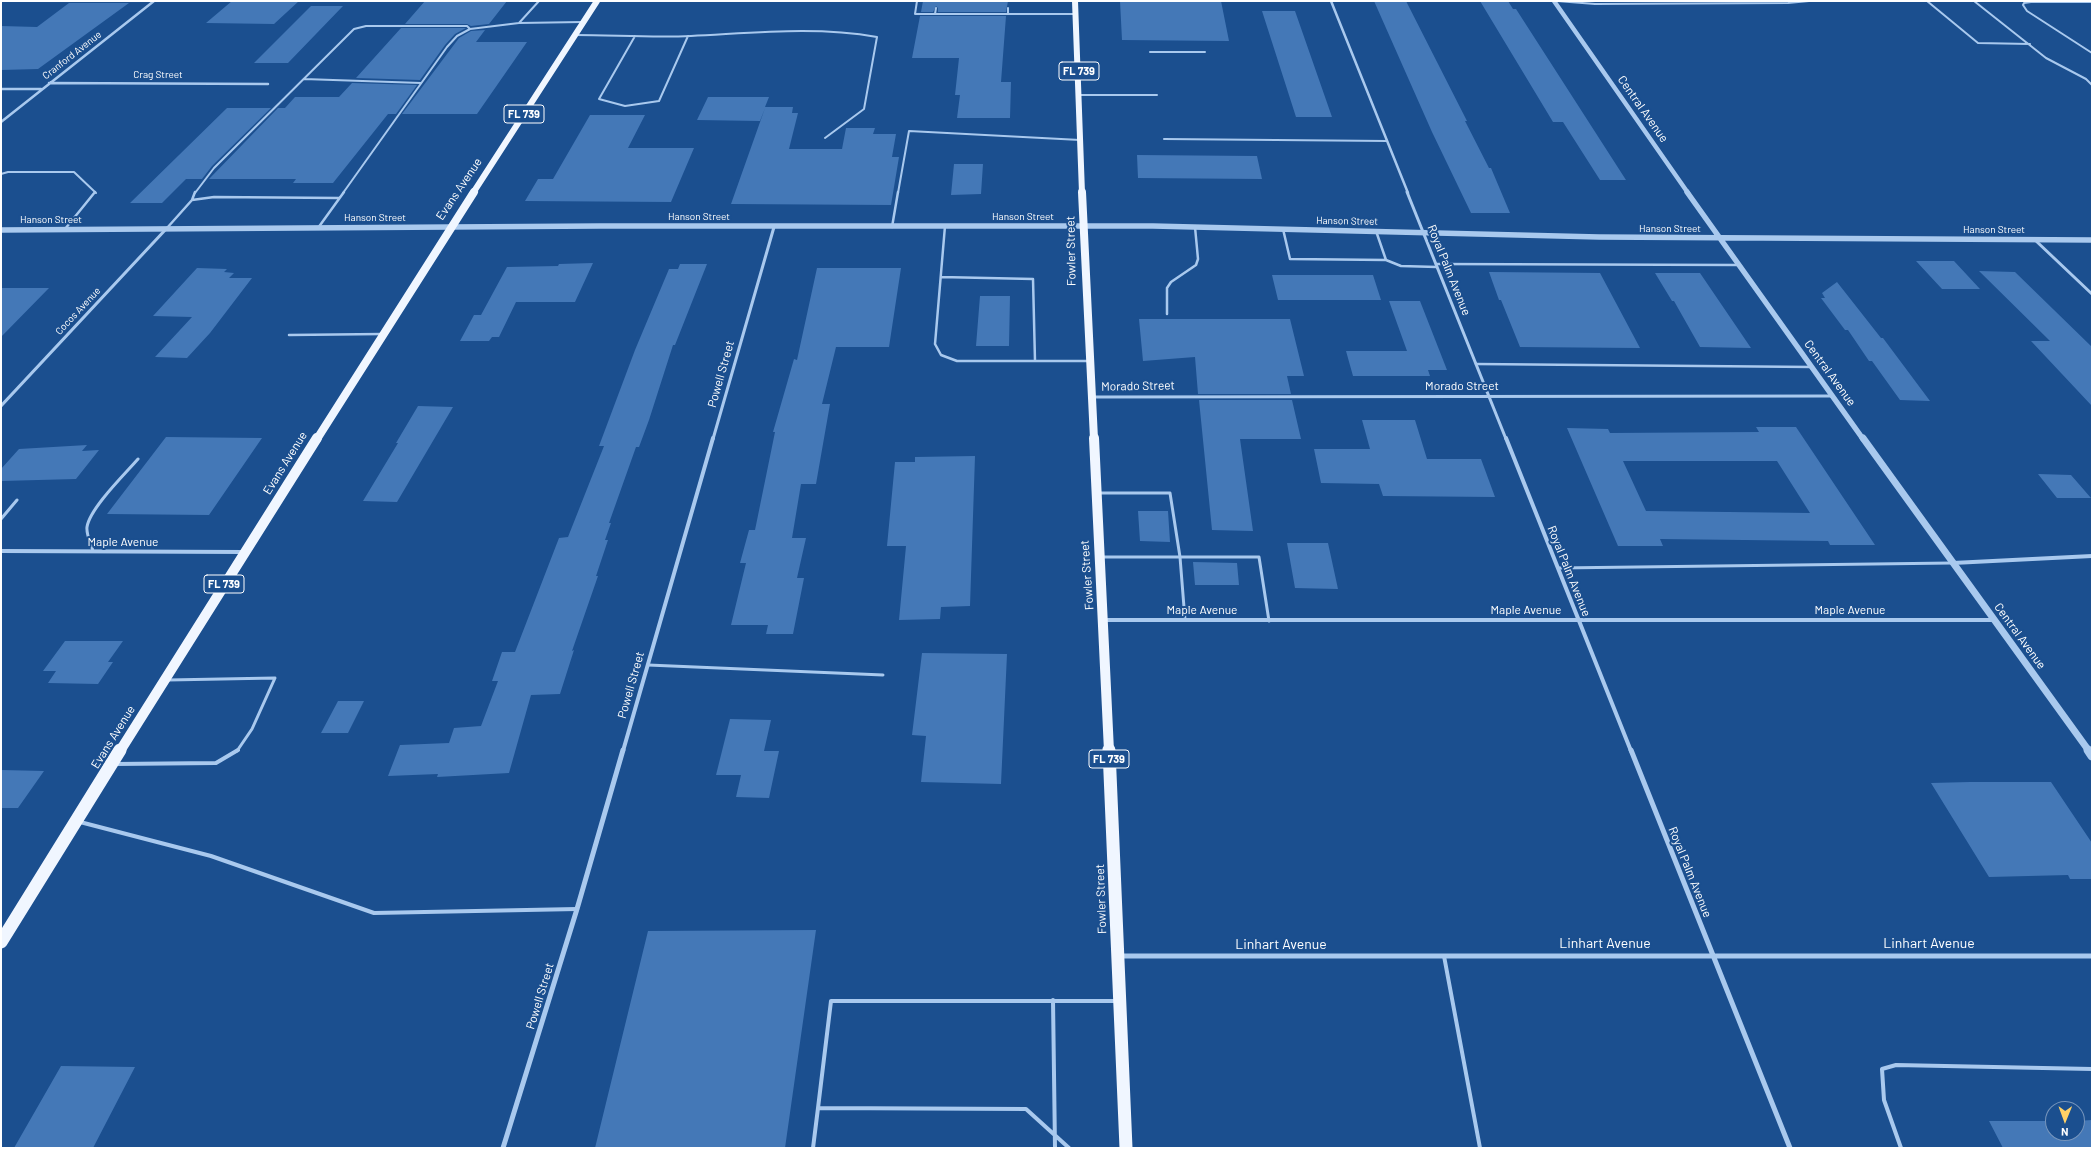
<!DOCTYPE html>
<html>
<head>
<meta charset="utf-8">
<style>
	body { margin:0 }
	#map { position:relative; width:2093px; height:1149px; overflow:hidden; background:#1b4f8f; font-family:Barlow,sans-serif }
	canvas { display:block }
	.frame { position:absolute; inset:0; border:2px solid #fff; pointer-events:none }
	.north { position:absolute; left:2045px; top:1101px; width:40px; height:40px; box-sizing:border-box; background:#1b4f8f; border:1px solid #7695bc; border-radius:50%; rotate:181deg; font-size:11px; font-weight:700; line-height:16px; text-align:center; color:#fff }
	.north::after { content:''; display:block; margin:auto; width:14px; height:18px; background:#ffd166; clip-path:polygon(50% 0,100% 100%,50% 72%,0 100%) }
</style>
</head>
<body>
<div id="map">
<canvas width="2093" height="1149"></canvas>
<div class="frame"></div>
<div class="north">N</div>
</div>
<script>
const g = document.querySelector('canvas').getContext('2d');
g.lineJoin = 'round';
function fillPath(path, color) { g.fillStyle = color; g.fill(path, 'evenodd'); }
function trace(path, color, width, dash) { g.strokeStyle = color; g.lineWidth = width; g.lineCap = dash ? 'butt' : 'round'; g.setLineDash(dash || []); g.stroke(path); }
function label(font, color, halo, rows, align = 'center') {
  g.font = font + ' Barlow,sans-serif'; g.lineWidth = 4; g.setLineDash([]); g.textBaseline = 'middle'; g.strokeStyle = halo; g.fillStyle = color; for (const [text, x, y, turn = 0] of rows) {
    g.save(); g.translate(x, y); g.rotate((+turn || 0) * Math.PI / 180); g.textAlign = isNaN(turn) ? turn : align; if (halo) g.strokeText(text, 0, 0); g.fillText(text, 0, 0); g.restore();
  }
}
const building = new Path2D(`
	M232 1H299L274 24 206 23Z
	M425 1H507L489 24 471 26 467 24H405Z
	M923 1H1008L1006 12H938V8L936 6 933 12H921Z
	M1120 1H1221L1229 41 1122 40Z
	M1374 1H1406L1467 121H1465L1489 168H1491L1510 213H1471L1432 132Z
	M1480 1H1508L1513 9H1516L1626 180H1600L1563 122H1553Z
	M69 3H129L38 69 1 70V26L37 27Z
	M311 6H343L288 63H254Z
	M1262 11H1295L1332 117H1296Z
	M920 16H1006L1001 82H1011L1010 118H957L960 95H955L959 58H912Z
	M401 28H466L455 34 445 45 420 80 356 78Z
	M485 30 476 42H527L477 114H402L459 38 471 31Z
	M352 83 417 85 396 114H388L333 183H293L296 179H209L278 108H285L295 97H339Z
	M708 97H769L765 107H793L792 113H798L789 149H842L846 128H875L873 134H896L892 157H899L891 205 731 204 765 108 760 121 697 120Z
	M227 108H271L212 166 202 179H186L162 203H130Z
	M590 115H645L628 148H694L671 202 525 201 538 179H553Z
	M1137 155 1257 156 1262 179 1138 178Z
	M954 164H983L981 194 951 195Z
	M1916 261H1954L1980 289H1942Z
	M593 263 575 302H516L499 337H492L489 341H460L474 315H481L507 267 558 266 559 264Z
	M680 264H707L675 345H673L649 420 639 447H636L609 523H611L605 540H608L596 576H598L572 651 574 650 560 694 531 695 509 773 437 777 438 774 388 776 400 745 449 743 454 728 481 726 498 681H492L502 652H515L559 538 568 537 604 446H599L635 350 669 269H678Z
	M197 268 227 269 224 272 234 273 229 278H252L210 333 187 358 155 357 192 317 153 316Z
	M817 268H901L889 347H836L822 404H830L816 484H801L792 538H806L797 578H804L793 634H766L768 625H731L746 563H740L749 530H755L775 432H773L794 359 797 360Z
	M1979 271 2015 272 2092 347V406L2031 341H2050Z
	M1489 272 1600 273 1640 348 1520 347 1501 300H1499Z
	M1655 273H1700L1751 348 1700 347 1674 301H1672Z
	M1272 275H1373L1381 300H1278Z
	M1837 282 1881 338H1883L1930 401 1900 400 1872 361H1869L1848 330H1845L1821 298H1825L1822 293Z
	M1 288H49L1 337Z
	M980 296H1010L1009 346H976Z
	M1389 301H1420L1447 370H1428L1430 376H1353L1346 351H1407Z
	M1139 319H1290L1304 376H1287L1291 394H1198L1195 357 1143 361Z
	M1199 400H1292L1301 439H1240L1253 531 1212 530Z
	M418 406 453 407 397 502 363 501 398 443H396Z
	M1362 420H1415L1427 459H1481L1495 497 1383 496 1379 484 1321 483 1314 449H1370Z
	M1756 427H1796L1875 545H1830L1828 541 1660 539 1663 546H1618L1567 428 1608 429 1610 433 1759 432ZM1623 461H1777L1810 513 1646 511Z
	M166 437 262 438 209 515 107 514Z
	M87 445 82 451 99 450 76 479 1 481V469L19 449Z
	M975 456 970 606 941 607 940 619 899 620 906 546H887L895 462H915V457Z
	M2038 474 2071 475 2091 498H2057Z
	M1138 511H1168L1170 542 1140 541Z
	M1287 543H1328L1338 589 1295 588Z
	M1193 562 1237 563 1239 585H1195Z
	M65 641H123L108 662H113L98 684 48 683 56 671H43Z
	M922 653 1007 654 1001 784 921 782 926 736 912 735Z
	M338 701H364L348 733H321Z
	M730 719 771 720 764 751H779L769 798 736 797 741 775H716Z
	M1 770 44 771 18 808H1Z
	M1970 782H2051L2092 843V879H2070L2068 875 1989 877 1931 783Z
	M816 930 785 1148H595L648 931Z
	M61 1066 135 1067 93 1148H14Z
	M2092 1120V1148H2003L1989 1121H2053V1133H2077V1121Z`);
const serviceFar3 = new Path2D(`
	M917 1 915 14H1076
	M1557 1 1595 4 1788 3 1809 1
	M1927 1 1978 43 2030 44
	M1974 1 2046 58 2086 79 2092 85
	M2092 2H2031L2024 3 2023 5 2027 11 2092 53
	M1008 8V14
	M935 14 936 8
	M519 23 539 1
	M575 35C614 35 652 38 691 36 754 33 815 26 877 37L864 109 825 138
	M635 36 599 99 625 106 659 101 688 36
	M1150 52H1205
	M304 79 421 83
	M1080 95H1157
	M1164 139 1387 141
	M1 174 8 172H74L96 193
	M195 193 214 168 354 29 366 26H467L470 29
	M343 193 447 47 457 36 470 29 519 23 582 22
	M898 193 909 131 1080 140`);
const serviceFar2 = new Path2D(`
	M192 200 195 192
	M945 226 935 344 941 355 957 361H1089
	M892 227 898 192
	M167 228 192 200 214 197 339 198
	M318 228 344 192
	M65 229 95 192
	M1283 229 1290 259 1386 260 1376 231
	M1386 260 1401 266 1437 267
	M1436 264 1739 265
	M941 277 1033 279 1035 361
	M1167 314V288L1171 282 1196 265 1198 259 1195 227
	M289 335 382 334
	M1476 364 1812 367`);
const serviceFar1 = new Path2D(`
	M1097 493H1170L1180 557 1185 620
	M1 519 17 500
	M93 551C91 543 86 535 87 527 90 508 125 474 138 459
	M1101 557H1259L1269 621
	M1558 568 1952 563
	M648 665 883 675
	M168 680 275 678 252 729 237 751`);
const service = new Path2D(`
	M115 764 216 763 238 750
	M80 822 211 856 374 913 577 909
	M1444 956 1480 1148
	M1053 1000 1055 1148
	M813 1148 818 1108
	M1069 1148 1026 1109 818 1108 831 1001H1117
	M1901 1148 1884 1100 1882 1069 1896 1065 2092 1069`);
const minorFar3 = new Path2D(`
	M1331 1 1408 193
	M49 83 268 84
	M1 89H41
	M1 122 154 1`);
const minorFar2 = new Path2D(`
	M1407 192 1506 439
	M2035 240 2092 294
	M1092 397 1833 396
	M1 406 167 228
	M713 439 774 227`);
const minorFar1 = new Path2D(`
	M1506 438 1631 751
	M1 551 244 552
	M1953 563 2092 556
	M1104 620H1995
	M623 751 713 438`);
const minor = new Path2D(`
	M1631 750 1790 1148
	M1120 956H2092
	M503 1148 577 909 623 750`);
const tertiaryFar3 = new Path2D(`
	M1554 1 1688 193`);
const tertiaryFar2 = new Path2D(`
	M1687 192 1863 439
	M1 230 600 226H1153L1599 237 2092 240`);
const tertiaryFar1 = new Path2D(`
	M1863 438 2089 751`);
const tertiary = new Path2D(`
	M2088 750 2092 756`);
const primaryFar3 = new Path2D(`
	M1075 1 1082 193
	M473 193 597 1`);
const primaryFar2 = new Path2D(`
	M1082 192 1094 439
	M317 439 474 192`);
const primaryFar1 = new Path2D(`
	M1094 438 1109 751
	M120 751 317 438`);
const primary = new Path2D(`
	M1109 750 1126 1148
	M1 942 120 750`);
const farStreetnames = [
	["Cranford Avenue",72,55,-38],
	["Crag Street",158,75],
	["Hanson Street",699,217],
	["Hanson Street",1023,217],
	["Hanson Street",375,218],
	["Hanson Street",51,220],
	["Hanson Street",1347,221,1],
	["Hanson Street",1670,229],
	["Hanson Street",1994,230],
	["Cocos Avenue",78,311,-47]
];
const shields = [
	[1079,71,40],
	[524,114,40],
	[224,584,40],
	[1109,759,40]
];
const shieldNames = [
	["FL 739",1079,71],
	["FL 739",524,114],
	["FL 739",224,584],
	["FL 739",1109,759]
];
const streetNames = [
	["Central Avenue",1643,109,55],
	["Evans Avenue",459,189,-56],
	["Fowler Street",1071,251,-91],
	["Royal Palm Avenue",1449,270,68],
	["Central Avenue",1830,373,54],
	["Powell Street",721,374,-74],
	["Morado Street",1138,386,-1],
	["Morado Street",1462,386],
	["Evans Avenue",285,463,-58],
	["Maple Avenue",123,542],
	["Royal Palm Avenue",1569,571,68],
	["Fowler Street",1087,575,-94],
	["Maple Avenue",1202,610],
	["Maple Avenue",1526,610],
	["Maple Avenue",1850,610],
	["Central Avenue",2020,636,54],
	["Powell Street",631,685,-74],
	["Evans Avenue",113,737,-58],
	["Royal Palm Avenue",1690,872,68],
	["Fowler Street",1101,899,-92],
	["Powell Street",540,996,-73]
];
const nearStreetnames = [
	["Linhart Avenue",1605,943],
	["Linhart Avenue",1929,943],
	["Linhart Avenue",1281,944]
];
fillPath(building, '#4478b7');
trace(serviceFar3, '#a9c9ee', 2);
trace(serviceFar2, '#a9c9ee', 2.5);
trace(serviceFar1, '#a9c9ee', 3);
trace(service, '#a9c9ee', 4);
trace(minorFar3, '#a9c9ee', 2.5);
trace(minorFar2, '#a9c9ee', 3);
trace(minorFar1, '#a9c9ee', 4);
trace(minor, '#a9c9ee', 5);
trace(tertiaryFar3, '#a9c9ee', 4.5);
trace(tertiaryFar2, '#a9c9ee', 5.5);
trace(tertiaryFar1, '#a9c9ee', 7);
trace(tertiary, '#a9c9ee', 9);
trace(primaryFar3, '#f0f6ff', 6);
trace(primaryFar2, '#f0f6ff', 8);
trace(primaryFar1, '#f0f6ff', 10);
trace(primary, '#f0f6ff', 13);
label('10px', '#fff', '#1b4f8f', farStreetnames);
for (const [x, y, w] of shields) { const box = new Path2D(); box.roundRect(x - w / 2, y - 9, w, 18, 3); g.fillStyle = '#1b4f8f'; g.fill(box); trace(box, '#fff', 1); }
label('bold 11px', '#fff', null, shieldNames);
label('12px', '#fff', '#1b4f8f', streetNames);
label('14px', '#fff', '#1b4f8f', nearStreetnames);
</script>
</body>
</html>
